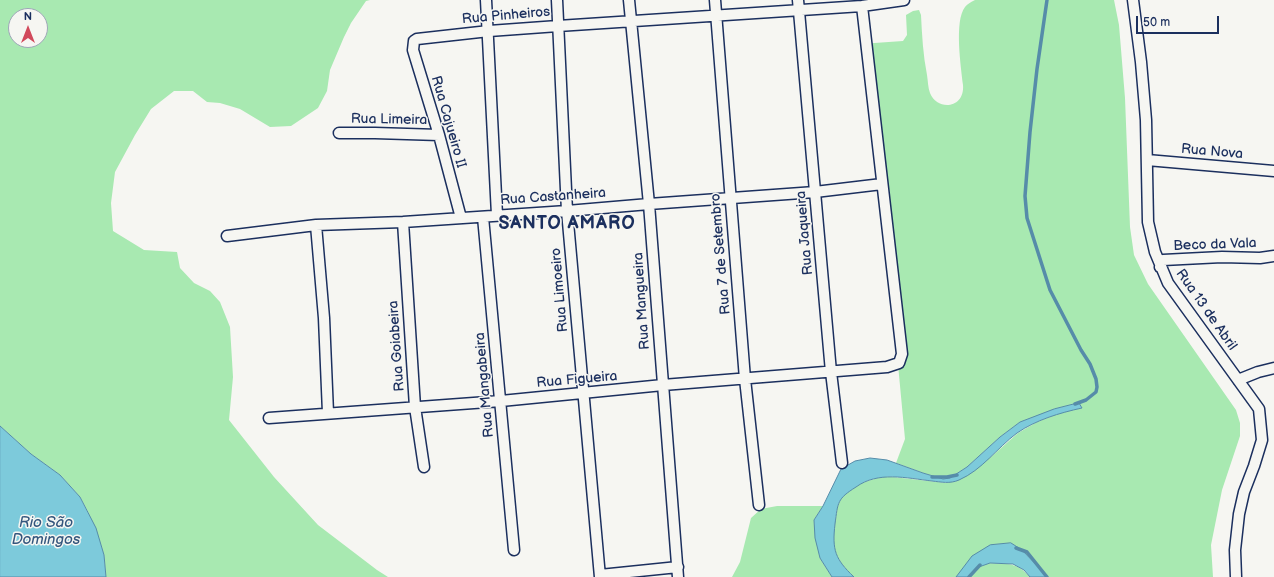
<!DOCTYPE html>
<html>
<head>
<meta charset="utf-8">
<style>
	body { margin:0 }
	#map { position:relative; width:1274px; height:577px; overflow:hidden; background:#f6f6f2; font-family:"Balsamiq Sans",sans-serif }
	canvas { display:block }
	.north { position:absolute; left:8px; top:8px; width:40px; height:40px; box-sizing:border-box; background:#f6f6f2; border:1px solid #9ea6b7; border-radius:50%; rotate:0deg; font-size:11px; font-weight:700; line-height:16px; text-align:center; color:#1b2f5e }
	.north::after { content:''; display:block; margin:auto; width:14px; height:18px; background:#d1495b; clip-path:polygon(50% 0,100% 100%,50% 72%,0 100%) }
	.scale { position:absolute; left:1136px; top:16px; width:83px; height:18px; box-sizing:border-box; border:2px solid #1b2f5e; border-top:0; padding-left:5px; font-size:12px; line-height:14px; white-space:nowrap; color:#1b2f5e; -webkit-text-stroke:3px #f6f6f2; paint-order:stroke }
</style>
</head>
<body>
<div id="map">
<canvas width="1274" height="577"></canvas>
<div class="north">N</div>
<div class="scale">50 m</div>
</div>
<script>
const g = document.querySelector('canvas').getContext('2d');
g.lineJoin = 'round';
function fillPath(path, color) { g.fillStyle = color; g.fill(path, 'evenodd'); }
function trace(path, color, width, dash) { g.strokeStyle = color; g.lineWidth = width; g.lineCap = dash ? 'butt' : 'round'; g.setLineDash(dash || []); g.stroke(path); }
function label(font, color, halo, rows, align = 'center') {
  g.font = font + ' "Balsamiq Sans",sans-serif'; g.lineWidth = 3; g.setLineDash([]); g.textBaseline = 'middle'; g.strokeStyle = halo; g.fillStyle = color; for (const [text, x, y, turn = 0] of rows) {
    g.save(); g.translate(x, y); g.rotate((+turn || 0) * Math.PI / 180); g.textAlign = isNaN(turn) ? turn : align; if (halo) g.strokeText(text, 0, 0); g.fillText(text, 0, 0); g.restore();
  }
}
const green = new Path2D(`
	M0 0H370L366 1 351 23 344 37 330 70 327 91 318 108 291 126 270 127 240 109 220 103 207 102 193 91H174L151 109 135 135 115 172 111 203 113 231 144 250 177 252 180 268 194 283 210 291 220 302 230 327 233 377 229 420 274 477 318 525 377 570 388 577H106L104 555 88 512 80 497 60 475 31 454 0 426ZM16 16H40V40H16Z
	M975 0H1114L1119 25 1125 98 1130 227 1134 255 1148 284 1236 410 1240 423V436L1222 490 1211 545 1213 577H1048L1022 550 1010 543 959 574 956 577H854L842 565 834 550V529L837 507 842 496 861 483 884 476 947 483 992 456 1018 433 1037 422 1062 412 1082 408 1079 403 1020 422 1000 437 967 467 950 478 943 479 923 473 896 463 905 439 882 194 860 44 903 41 907 35 906 15 913 11 919 10 921 15C922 35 923 55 927 75 928 81 928 88 930 93 937 111 965 109 963 85 961 67 954 21 965 7 967 4 971 2 975 0Z
	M777 506H823L814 520 820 558 832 577H732L740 562 751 518 761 509Z
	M989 563C1008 564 1017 562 1030 577H968L976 568Z`);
const water = new Path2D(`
	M1079 403 1082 408C1059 413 1036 420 1017 433 997 448 982 470 959 480 950 484 941 482 932 481 906 478 878 471 856 487 837 499 838 502 835 524 832 550 835 559 854 577H832L820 558 815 538 814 520 823 506 841 469 855 461 870 458 887 460 923 473 943 479 950 478 967 467 1000 437 1020 422 1054 409Z
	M0 426 31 454 60 475 80 497 96 528 104 555 106 577H0Z
	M1011 543 1022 550 1048 577H1030L1024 570 1013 564 990 563 976 568 968 577H956L972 556 990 545Z`);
const stream = new Path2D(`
	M1047 0 1037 69 1030 132 1025 196 1027 218 1050 290 1081 350 1090 364 1096 379 1097 387 1096 392 1086 400 1075 404
	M932 477H947L957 475
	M1016 548 1027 552 1047 577
	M969 577 980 565`);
const minor = new Path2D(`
	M486 0 497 215
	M557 0 567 211 600 577
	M629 0 649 204 678 577
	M715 0 745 379 759 505
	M798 0 831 372 842 463
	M1133 0 1141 62 1146 120 1148 222 1155 252 1168 283 1259 409 1262 440 1254 466 1244 492 1239 514 1235 550 1236 577
	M339 133H375L439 135
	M1147 160 1274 171
	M483 217 514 550
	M461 218 439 135 413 50 414 41 417 39 489 31 558 26 862 6 904 0
	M403 222 415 407 424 467
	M316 225 324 318 328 413
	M227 236 316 225 403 222 567 211 649 204 815 192 882 184
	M1160 267 1163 260 1222 257 1260 258 1274 256
	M1238 380 1258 372 1274 368
	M269 418 501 401 663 385 887 367 899 363 902 354 862 6
	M600 575 678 567`);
const streetNames = [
	["Rua Pinheiros",506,16,-5],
	["Rua Limeira",389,120,1],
	["Rua Cajueiro II",448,122,74],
	["Rua Nova",1212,152,5],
	["Rua Castanheira",553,197,-4],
	["Rua Jaqueira",805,233,-95],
	["Beco da Vala",1215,245,-2],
	["Rua 7 de Setembro",721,254,-95],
	["Rua Limoeiro",560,290,-95],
	["Rua Mangueira",642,301,-94],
	["Rua 13 de Abril",1206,310,55],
	["Rua Goiabeira",397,346,-94],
	["Rua Figueira",577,380,-5],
	["Rua Mangabeira",485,385,-95]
];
const waterNames = [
	["Rio São",46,523],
	["Domingos",46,540]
];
const districtNames = [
	["SANTO AMARO",567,224]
];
fillPath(green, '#a8e9b1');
fillPath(water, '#7dcadb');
trace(water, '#568ca9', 1);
trace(stream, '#568ca9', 3.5);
trace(minor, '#1b2f5e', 13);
trace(minor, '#f6f6f2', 10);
label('14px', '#1b2f5e', '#f6f6f2', streetNames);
label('italic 15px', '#34567d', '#f6f6f2', waterNames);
g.letterSpacing = '1px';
label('bold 18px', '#1b2f5e', '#f6f6f2', districtNames);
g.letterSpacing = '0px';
</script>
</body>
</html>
